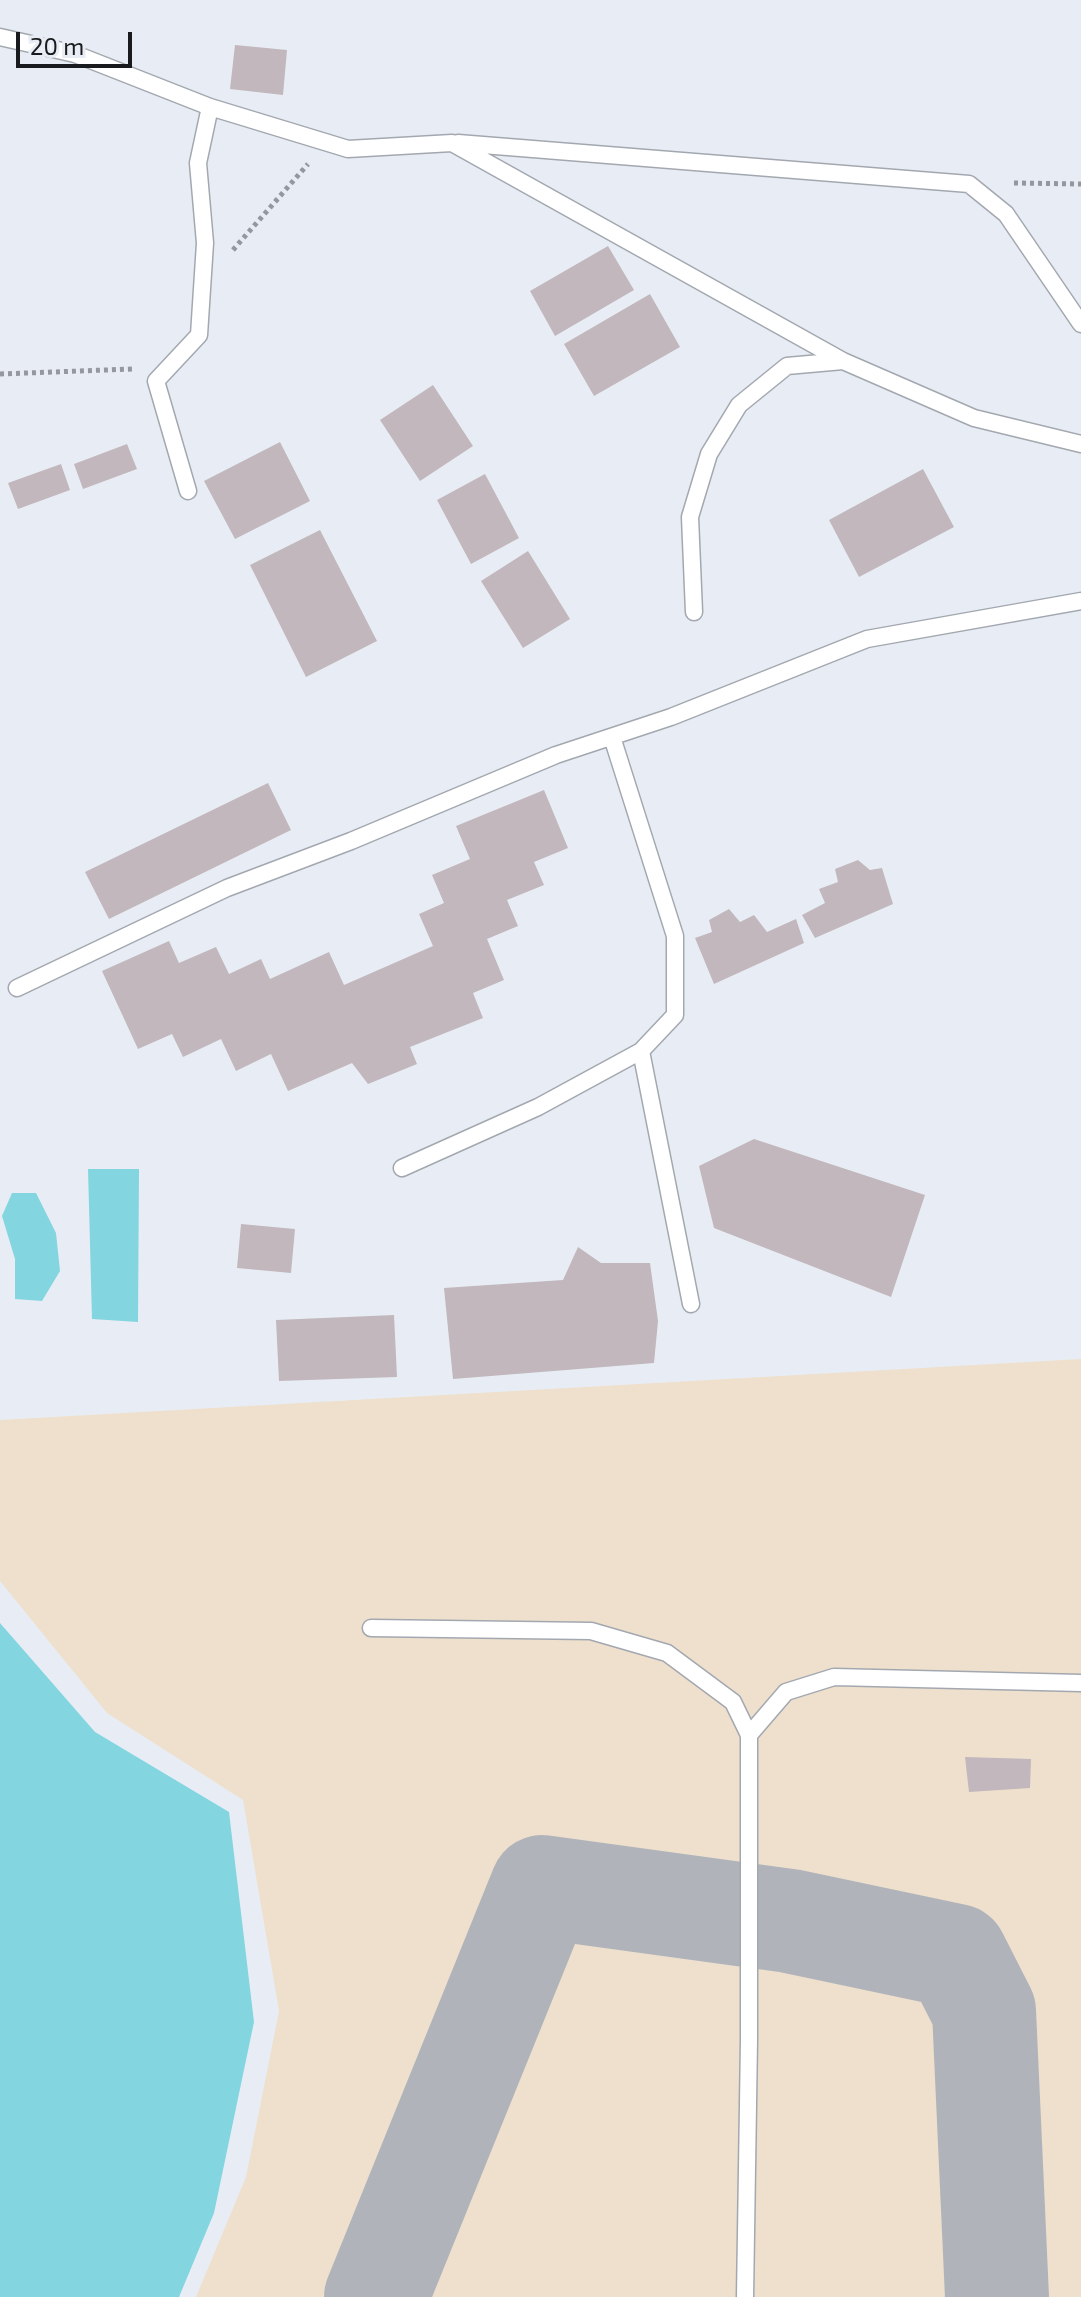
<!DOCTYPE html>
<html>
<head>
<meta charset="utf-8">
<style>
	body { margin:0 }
	#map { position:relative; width:1081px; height:2297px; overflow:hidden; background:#e8edf5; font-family:"Exo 2",sans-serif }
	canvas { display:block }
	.scale { position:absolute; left:16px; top:32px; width:116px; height:36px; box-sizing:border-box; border:4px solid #181a1d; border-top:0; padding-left:10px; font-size:24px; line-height:28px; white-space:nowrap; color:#181a1d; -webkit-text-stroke:6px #e8edf5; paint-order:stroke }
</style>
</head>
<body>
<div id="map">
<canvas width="1081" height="2297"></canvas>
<div class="scale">20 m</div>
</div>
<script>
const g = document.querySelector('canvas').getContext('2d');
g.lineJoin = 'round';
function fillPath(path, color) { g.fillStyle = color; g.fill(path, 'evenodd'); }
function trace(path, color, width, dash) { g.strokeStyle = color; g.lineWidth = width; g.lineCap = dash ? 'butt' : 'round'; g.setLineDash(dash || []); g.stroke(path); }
const industrial = new Path2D(`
	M1081 1359V2297H196L246 2177 279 2011 243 1800 107 1713 0 1581V1420Z`);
const water = new Path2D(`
	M88 1169H139L138 1322 92 1319Z
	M12 1193H36L56 1233 60 1271 42 1301 15 1299V1259L2 1216Z
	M0 1623 95 1732 229 1812 254 2022 214 2213 179 2297H0Z`);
const taxiway = new Path2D(`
	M376 2297 542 1887 790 1921 956 1956 984 2011 997 2297`);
const building = new Path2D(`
	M235 45 287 50 283 95 230 89Z
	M608 246 634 290 555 336 530 291Z
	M650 294 680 347 594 396 564 344Z
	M433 385 473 446 420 481 380 420Z
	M280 442 310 501 235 539 204 481Z
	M127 444 137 469 83 489 74 464Z
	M61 464 70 490 18 509 8 483Z
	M923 469 954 527 859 577 829 520Z
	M485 474 519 538 471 564 437 500Z
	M320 530 377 641 306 677 250 565Z
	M528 551 570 619 523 648 481 581Z
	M268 783 291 830 109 919 85 872Z
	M544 790 568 848 534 862 544 885 507 900 518 926 487 939 504 980 473 993 483 1018 410 1047 417 1064 368 1084 352 1063 288 1091 271 1054 236 1071 221 1039 183 1057 172 1034 138 1049 102 971 169 941 179 963 216 947 229 974 261 959 270 979 329 952 344 985 433 946 419 914 444 903 432 875 470 859 456 826Z
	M858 860 870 870 882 868 893 904 815 938 802 915 825 903 819 889 838 882 835 869Z
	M729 909 740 922 754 915 767 932 796 919 804 943 714 984 695 938 712 932 709 920Z
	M754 1139 925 1195 891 1297 714 1228 699 1166Z
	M241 1224 295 1229 291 1273 237 1268Z
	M578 1247 601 1263H650L658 1321 654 1363 453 1379 444 1288 563 1280Z
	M394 1315 397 1377 279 1381 276 1320Z
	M965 1757 1031 1759 1030 1788 969 1792Z`);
const path = new Path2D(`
	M1014 183 1081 184
	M233 250 308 164
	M0 374 132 369`);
const lane = new Path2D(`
	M0 37 75 54 210 107 348 149 452 143 843 361 974 418 1081 444
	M458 143 969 184 1006 214 1081 324
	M188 491 156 381 199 335 205 243 198 163 210 107
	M694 612 690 517 709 454 739 405 787 366 843 361
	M17 988 227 888 351 841 556 755 671 717 867 639 1081 601
	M641 1051 691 1304
	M402 1168 538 1107 641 1051 675 1015V936L612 737
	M371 1628 591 1631 667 1653 733 1702 749 1735
	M745 2297 749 2040V1735L786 1692 834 1677 1081 1683`);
fillPath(industrial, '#eee0cd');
fillPath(water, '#83d5e0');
trace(taxiway, '#b0b4ba', 104);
fillPath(building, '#c1b7bc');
trace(lane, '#a3a8b0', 19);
trace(path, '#94979d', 5, [4, 4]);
trace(lane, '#fff', 16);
</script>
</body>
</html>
